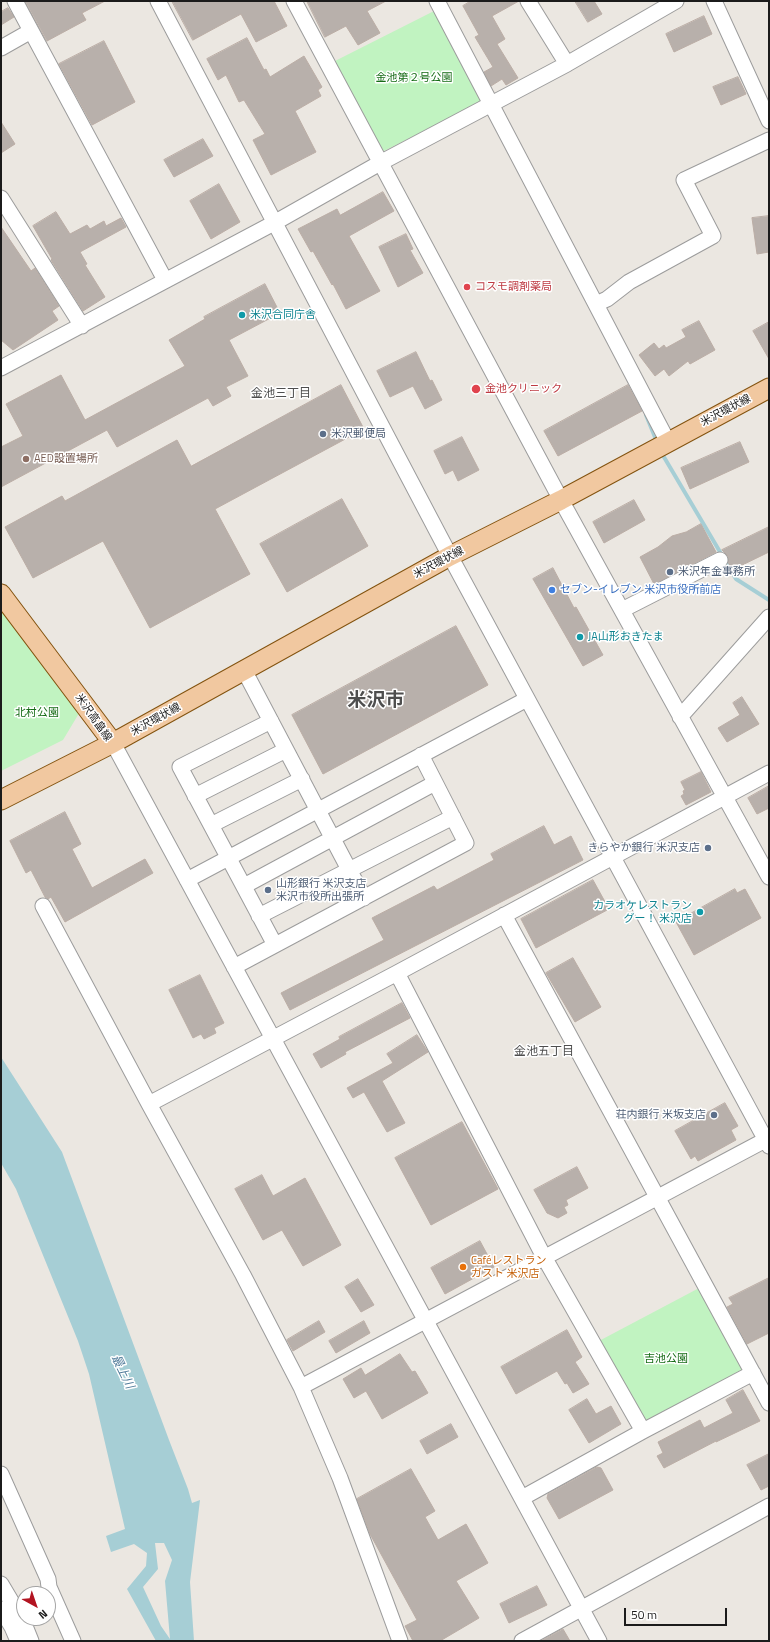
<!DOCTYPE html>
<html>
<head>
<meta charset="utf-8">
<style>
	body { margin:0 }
	#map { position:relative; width:770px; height:1642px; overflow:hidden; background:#ebe7e1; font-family:"Titillium Web",sans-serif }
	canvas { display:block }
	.frame { position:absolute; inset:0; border:2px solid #1b1b1b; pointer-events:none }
	.north { position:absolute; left:16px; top:1586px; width:40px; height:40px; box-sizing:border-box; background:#fff; border:1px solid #a4a4a4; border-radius:50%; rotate:140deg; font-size:11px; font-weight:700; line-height:16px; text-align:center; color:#1b1b1b }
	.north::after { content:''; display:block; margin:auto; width:14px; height:18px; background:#b21421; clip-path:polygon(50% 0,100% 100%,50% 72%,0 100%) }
	.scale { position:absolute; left:624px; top:1608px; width:103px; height:18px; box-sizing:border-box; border:2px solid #1b1b1b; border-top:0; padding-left:5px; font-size:12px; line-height:14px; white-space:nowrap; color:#1b1b1b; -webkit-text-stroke:3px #fff; paint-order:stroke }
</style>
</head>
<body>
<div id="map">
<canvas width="770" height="1642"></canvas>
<div class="frame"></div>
<div class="north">N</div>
<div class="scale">50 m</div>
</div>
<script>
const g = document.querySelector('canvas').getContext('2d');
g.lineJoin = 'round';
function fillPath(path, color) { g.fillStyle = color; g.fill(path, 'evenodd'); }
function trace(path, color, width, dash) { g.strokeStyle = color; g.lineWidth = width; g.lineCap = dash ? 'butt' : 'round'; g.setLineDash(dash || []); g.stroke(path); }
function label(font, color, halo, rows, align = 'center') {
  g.font = font + ' "Titillium Web","Noto Sans JP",sans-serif'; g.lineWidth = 3; g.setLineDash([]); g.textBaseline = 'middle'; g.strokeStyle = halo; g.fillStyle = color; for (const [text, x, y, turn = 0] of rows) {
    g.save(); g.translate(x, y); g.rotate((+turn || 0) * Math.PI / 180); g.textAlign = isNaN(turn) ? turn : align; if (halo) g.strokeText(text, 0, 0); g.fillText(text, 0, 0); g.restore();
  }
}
const park = new Path2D(`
	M436 10 484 101 380 153 333 62Z
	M1 606 81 710 63 740 1 771Z
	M701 1287 746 1370 643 1426 597 1342Z`);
const water = new Path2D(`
	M1 1057 62 1152 169 1440 188 1489 192 1503 200 1500 190 1582 194 1641H156L127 1589 146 1566 147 1553 134 1544 111 1552 106 1536 125 1529 89 1374 78 1341 16 1189 1 1163ZM155 1543H164L172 1560 165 1581 170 1639 161 1626 143 1587 158 1569Z`);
const stream = new Path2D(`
	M646 415 657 442
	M661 452 736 579 769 600`);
const building = new Path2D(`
	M25 1H105L82 13 86 20 47 41Z
	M172 1H274L287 26 256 42 241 14 193 40Z
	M307 1H386L367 11 380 33 358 45 346 26 325 37Z
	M471 1H519L492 16 505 39 497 44 518 78 506 85 502 79 491 86 484 72 493 67 475 37 479 35 463 6Z
	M575 1H594L602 14 588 22Z
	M8 8 14 17 1 25V12Z
	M704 16 712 34 674 52 666 34Z
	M247 38 264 70 266 69 270 77 304 56 322 87 318 90 321 96 295 111 316 152 271 175 253 140 265 134 244 100 239 102 226 75 218 80 207 59Z
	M104 41 135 102 92 125 59 64Z
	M738 77 746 94 721 105 713 87Z
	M1 122 15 144 1 153Z
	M203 139 213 156 174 177 164 160Z
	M219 184 240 222 211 239 190 201Z
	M383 192 394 211 349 236 380 291 346 309 333 284 332 285 313 251 311 252 298 229 337 209 340 215Z
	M56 212 70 234 87 225 90 229 104 221 106 226 121 218 126 227 80 252 87 264 85 265 105 297 83 311 51 260 52 259 33 226Z
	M769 216V252L757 254 752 218Z
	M1 227 31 271 35 268 59 306 52 311 58 320 13 350 1 340Z
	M406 234 413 249 410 250 423 273 398 287 379 247Z
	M265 284 280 313 229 340 248 376 226 387 231 396 213 406 208 398 117 447 107 430 1 487V447L23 436 6 404 61 375 85 420 185 366 169 340 205 319 204 317Z
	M699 321 715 350 690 364 688 361 669 376 664 369 655 376 639 355 654 343 659 349 664 345 666 348 686 337 682 330Z
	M769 322V359L753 331Z
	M416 352 430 381 432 380 442 400 425 409 413 386 390 397 377 371Z
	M341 385 364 429 215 509 250 574 150 628 103 541 33 578 5 527 62 496 65 501 177 440 191 466Z
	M628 385 642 411 558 456 544 431Z
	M462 437 479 470 458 481 453 470 445 474 434 451Z
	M740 442 749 462 690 489 681 468Z
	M342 499 368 546 287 592 260 544Z
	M634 500 645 520 604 543 593 522Z
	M701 524 716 552 654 584 640 557 658 547 672 536 686 532Z
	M769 527V552L732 570 728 562V556L722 550Z
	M553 568 574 608 576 607 603 655 583 666 533 579Z
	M456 626 488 685 323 774 292 715Z
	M742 697 759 724 727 742 718 728 740 715 733 703Z
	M701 772 711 792 686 805 681 796 684 794 683 791 685 790 681 782Z
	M769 786V808L757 814 748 798Z
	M65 812 81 844 72 849 92 888 145 859 153 873 65 922 51 897 48 899 45 897 31 870 26 873 10 841Z
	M544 826 554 845 571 836 583 860 290 1010 281 993 384 940 372 918 434 886 437 890 494 860 491 854Z
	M593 880 609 909 536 948 521 919Z
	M735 889 737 893 745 889 761 918 694 955 676 922Z
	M573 958 601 1007 575 1022 546 973Z
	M200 975 224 1023 214 1028 216 1033 204 1039 201 1034 193 1038 169 990Z
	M402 1003 410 1018 345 1052 346 1054 321 1068 313 1054 340 1039 339 1037Z
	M417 1035 428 1052 382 1081 405 1123 387 1132 364 1092 353 1098 347 1088 393 1063 387 1054Z
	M725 1103 738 1126 731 1130 736 1140 698 1161 695 1156 691 1159 675 1131Z
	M462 1122 498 1189 431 1225 395 1158Z
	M577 1167 588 1188 566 1200 568 1205 564 1207 567 1213 558 1218 547 1213 534 1190Z
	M262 1175 273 1196 305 1178 341 1245 303 1266 282 1230 263 1240 235 1189Z
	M480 1241 494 1267 445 1294 431 1268Z
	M769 1278V1333L747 1344 727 1307 733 1304 729 1298Z
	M358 1279 374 1305 361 1312 345 1287Z
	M319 1321 325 1332 293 1351 287 1340Z
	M364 1321 370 1333 336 1353 329 1341Z
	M567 1330 582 1357 575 1362 589 1384 573 1393 567 1383 565 1384 557 1371 516 1394 501 1367Z
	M400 1354 412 1372 415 1371 428 1393 382 1419 366 1391 354 1398 343 1379 361 1368 365 1375Z
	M743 1390 760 1421 716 1442V1441L664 1468 657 1456 663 1453 658 1442 700 1420 704 1428 733 1413 726 1400Z
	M587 1399 596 1414 611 1406 621 1424 589 1443 569 1410Z
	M451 1424 458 1437 427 1454 420 1441Z
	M769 1454V1486L761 1490 747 1465Z
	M597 1467 601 1468 613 1490 559 1519 547 1498 548 1494Z
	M411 1469 435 1511 425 1517 438 1540 466 1524 488 1563 456 1581 479 1618 440 1641H413L405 1626 417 1620 370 1534 357 1499Z
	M537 1586 547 1605 509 1623 500 1604Z
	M563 1629 570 1641H541Z`);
const minor = new Path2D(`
	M15 1 165 280
	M158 1 450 556 769 1146
	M294 1 561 500 769 877
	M437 1 668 442
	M528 1 567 64
	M714 1 769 121
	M1 48 31 31
	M1 198 82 326
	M596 304 607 299 629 282 713 236 684 180 769 140
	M1 368 274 223 380 163 567 64 676 1
	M622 610 720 560
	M244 670 364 898
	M680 717 769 617
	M271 721 180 767 275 945
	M113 743 599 1641
	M195 796 286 750
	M211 825 302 779
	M187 880 527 699
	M244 886 435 783
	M43 906 149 1104 243 1275 301 1387 340 1478 400 1641
	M504 915 769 1403
	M259 916 453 817
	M234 967 466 843 421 755
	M397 973 544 1257 643 1431
	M149 1104 397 973 769 773
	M301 1387 769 1138
	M1 1474 48 1579 49 1587 73 1641
	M522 1498 643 1431 753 1373
	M1 1584 23 1621 31 1641
	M1 1609 12 1627 18 1641
	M522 1641 769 1506`);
const major = new Path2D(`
	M1 594 113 743
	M1 800 113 743 450 556 561 500 769 388`);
const markers = [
	[467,287,4,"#e0444e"],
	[242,315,4,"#0f9aa8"],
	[476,389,5,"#e0444e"],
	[323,434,4,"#5c6f8a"],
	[26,459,4,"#8d6e63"],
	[670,572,4,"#5c6f8a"],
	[552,590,4,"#3f7fe0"],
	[580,637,4,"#0f9aa8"],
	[708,848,4,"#5c6f8a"],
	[268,890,4,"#5c6f8a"],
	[700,912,4,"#0f9aa8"],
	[714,1115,4,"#5c6f8a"],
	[463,1267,4,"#e8710a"]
];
const parkNames = [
	["金池第２号公園",414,78],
	["北村公園",37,713],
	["吉池公園",666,1359]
];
const healthNames = [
	["コスモ調剤薬局",475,287],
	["金池クリニック",485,389]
];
const cultureNames = [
	["米沢合同庁舎",250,315],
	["JA山形おきたま",588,637],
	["カラオケレストラン",692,906,"right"],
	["グー！ 米沢店",692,919,"right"]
];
const streetNames = [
	["米沢環状線",726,411,-28],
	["米沢環状線",439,563,-28],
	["米沢高畠線",93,718,55],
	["米沢環状線",156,720,-29]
];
const serviceNames = [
	["米沢郵便局",331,434],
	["米沢年金事務所",678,572],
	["きらやか銀行 米沢支店",700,848,"right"],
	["山形銀行 米沢支店",276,884],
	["米沢市役所出張所",276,897],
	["荘内銀行 米坂支店",706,1115,"right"]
];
const educationNames = [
	["AED設置場所",34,459]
];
const shopNames = [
	["セブン-イレブン 米沢市役所前店",560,590]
];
const foodNames = [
	["Caféレストラン",471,1261],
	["ガスト 米沢店",471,1274]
];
const neighbourhoodNames = [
	["金池三丁目",281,394],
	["金池五丁目",544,1052]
];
const waterNames = [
	["最上川",122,1372,64]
];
const townNames = [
	["米沢市",376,701]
];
fillPath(park, '#c1f3c1');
fillPath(water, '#a6ced5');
trace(stream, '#a6ced5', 4);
fillPath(building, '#b8b0ab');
trace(building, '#bbada5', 1);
trace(minor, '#9c9c9c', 17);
trace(major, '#83530f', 21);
trace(minor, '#fff', 15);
trace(major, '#f1c8a0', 19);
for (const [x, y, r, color] of markers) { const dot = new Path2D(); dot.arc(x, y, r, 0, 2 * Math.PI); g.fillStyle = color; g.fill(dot); trace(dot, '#fff', 1.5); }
label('11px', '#166c16', '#fff', parkNames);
label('11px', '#be3a42', '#fff', healthNames, 'left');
label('11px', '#0d838f', '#fff', cultureNames, 'left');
label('11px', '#1b1b1b', '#fff', streetNames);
label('11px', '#4e5e75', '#fff', serviceNames, 'left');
label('11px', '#785e54', '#fff', educationNames, 'left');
label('11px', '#366cbe', '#fff', shopNames, 'left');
label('11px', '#c56008', '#fff', foodNames, 'left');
label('12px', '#4e4e4e', '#fff', neighbourhoodNames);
label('italic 12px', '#4f7a99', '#fff', waterNames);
label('bold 19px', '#4e4e4e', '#fff', townNames);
</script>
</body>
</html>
